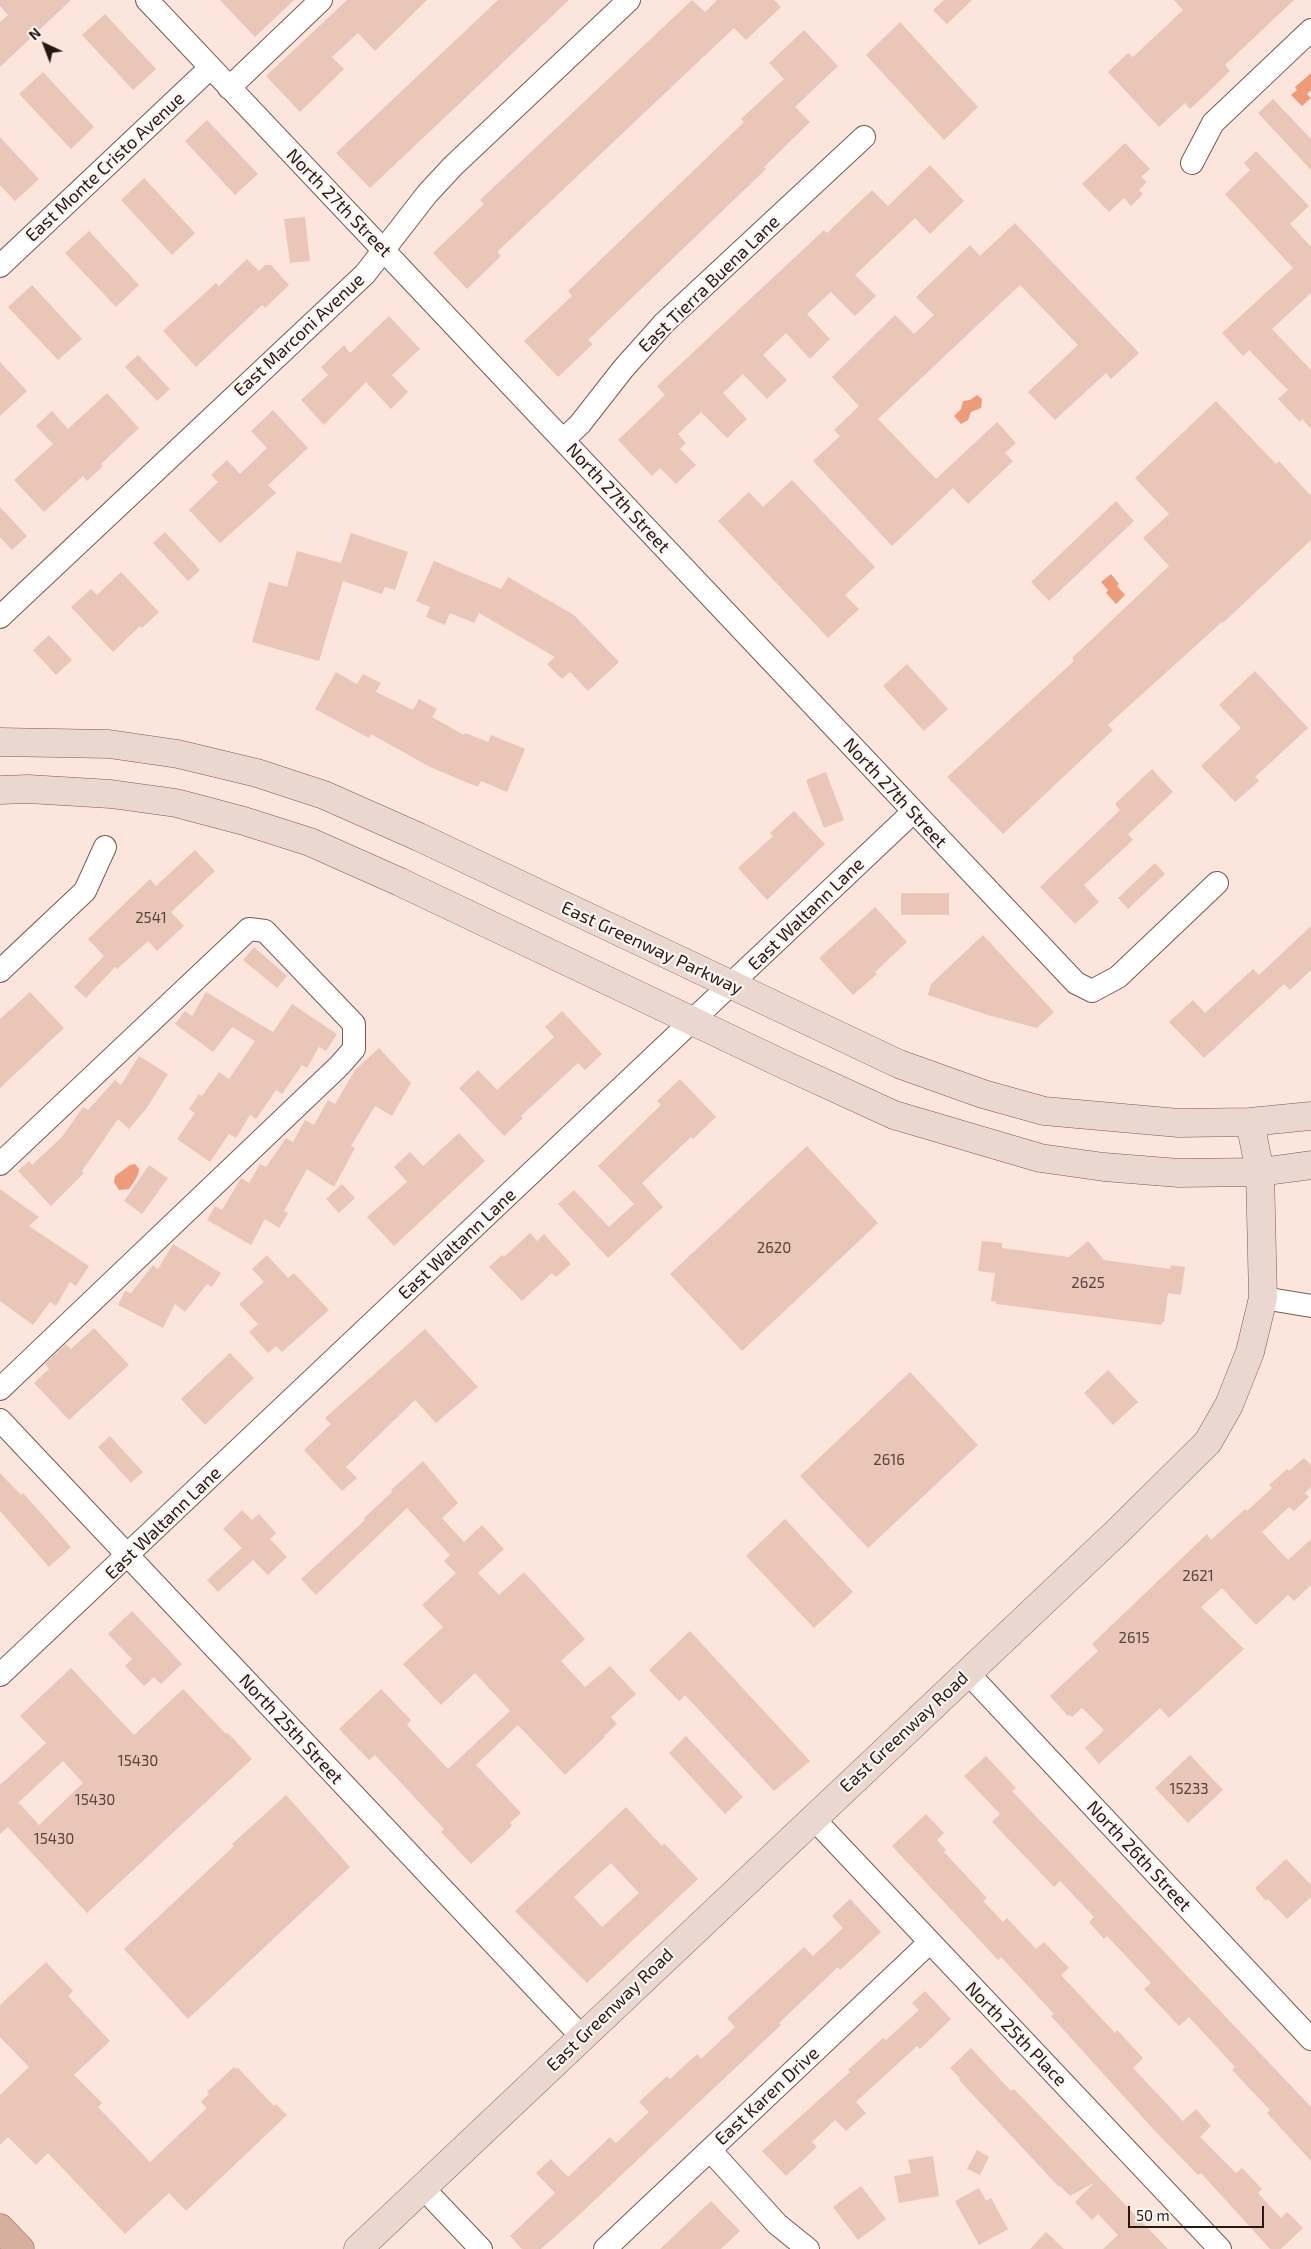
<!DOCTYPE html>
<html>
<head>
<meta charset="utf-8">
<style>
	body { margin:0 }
	#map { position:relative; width:1311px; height:2249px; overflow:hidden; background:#fbe5dc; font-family:"Exo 2",sans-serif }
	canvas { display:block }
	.north { position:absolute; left:20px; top:20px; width:50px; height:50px; -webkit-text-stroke:4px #fdf5f2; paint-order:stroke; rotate:317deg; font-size:14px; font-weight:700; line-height:20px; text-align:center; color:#261914 }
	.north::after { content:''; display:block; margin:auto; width:18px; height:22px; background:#261914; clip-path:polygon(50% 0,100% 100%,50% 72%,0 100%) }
	.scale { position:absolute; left:1128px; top:2206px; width:136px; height:22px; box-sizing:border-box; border:2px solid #261914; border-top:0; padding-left:6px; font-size:15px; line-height:18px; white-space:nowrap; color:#261914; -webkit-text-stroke:4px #fdf5f2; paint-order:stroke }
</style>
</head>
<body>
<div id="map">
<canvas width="1311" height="2249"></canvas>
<div class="north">N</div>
<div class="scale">50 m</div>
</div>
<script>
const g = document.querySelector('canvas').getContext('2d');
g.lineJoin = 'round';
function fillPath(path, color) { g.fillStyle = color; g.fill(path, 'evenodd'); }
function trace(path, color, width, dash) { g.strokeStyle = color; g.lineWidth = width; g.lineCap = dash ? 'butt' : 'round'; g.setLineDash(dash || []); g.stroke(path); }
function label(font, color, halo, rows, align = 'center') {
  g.font = font + ' "Exo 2",sans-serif'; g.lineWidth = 4.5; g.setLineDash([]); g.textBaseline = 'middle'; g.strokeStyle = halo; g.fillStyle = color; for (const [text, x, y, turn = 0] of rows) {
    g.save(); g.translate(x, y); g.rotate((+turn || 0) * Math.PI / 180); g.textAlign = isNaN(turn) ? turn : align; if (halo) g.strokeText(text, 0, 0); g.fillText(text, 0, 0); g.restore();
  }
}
const water = new Path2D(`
	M1311 73V90L1307 94 1311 98 1302 106 1291 95 1297 90 1295 87Z
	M977 395 982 399 981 408 971 412 968 420 961 424 954 416 961 409 963 401 970 400Z
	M1111 574 1119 584 1117 586 1125 595 1116 604 1106 593 1108 590 1101 582Z
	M135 1164 139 1169C139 1176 133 1183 129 1189L119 1190 114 1182 115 1176 130 1165Z`);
const building = new Path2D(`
	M0 0H71L0 67V22L8 15 0 6Z
	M220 0H294L255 37Z
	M347 0H427L375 51 358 33 332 57 344 69 300 112 266 76Z
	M498 0H569L370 188 336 153Z
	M692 0 705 12 717 0H774L781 7 746 40 734 28 497 252 501 256 467 289 433 253 484 204 480 200Z
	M944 0H972L947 24 933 10Z
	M1174 0H1294L1225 65 1230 71 1203 97 1190 109 1185 103 1159 127 1108 72 1128 53 1133 57 1183 10Z
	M105 14 156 69 133 90 82 35Z
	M900 22 978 107 944 140 866 55Z
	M804 30 838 66 795 107 810 122 764 167 766 169 588 340 593 344 558 377 524 341 572 296 568 291 744 122 741 119 784 79 769 63Z
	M43 72 94 127 71 149 19 94Z
	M1273 99 1311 139V170L1258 113Z
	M207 120 258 174 235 195 185 141Z
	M0 137 39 179 15 201 0 185Z
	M1125 143 1150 169 1141 177 1147 182 1139 190 1143 194 1131 206 1124 198 1109 212 1082 184Z
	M1256 151 1309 206 1290 224 1311 247V293L1272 329 1311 370V429L1302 419 1300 422 1278 399 1288 390 1276 378 1249 350 1243 356 1222 333 1293 268 1225 194 1250 170 1244 163Z
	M930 165 964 201 930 234 915 218 855 275 876 296 855 316 831 292 807 314 830 339 810 359 786 333 763 355 787 380 767 399 743 374 723 393 747 419 727 438 701 412 678 434 686 443 680 449 696 465 676 484 660 468 652 476 618 440 665 395 657 386 824 230 827 233 872 190 888 206Z
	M144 178 195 233 172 255 121 200Z
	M305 217 310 261 290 263 284 219Z
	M1015 223 1139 353 1111 379 1106 373 1055 420 1028 392 1078 345 1020 285 878 419 936 479 997 422 1016 443 1005 453 1013 461 968 504 953 488 892 546 813 461 840 436 834 430 859 406 832 377 895 315 914 334 934 315 916 297 970 245 980 256Z
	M89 231 139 285 116 307 65 253Z
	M247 259 259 271 265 265H271L289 285 265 308 262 305 196 367 163 331 216 283 219 286Z
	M32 285 82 339 58 360 8 307Z
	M389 316 420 349 392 375 408 392 391 409 366 382 324 425 301 400 328 375 321 367 344 345 350 353Z
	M138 355 170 389 157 401 125 367Z
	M0 362 27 391 0 416Z
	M107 393 139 428 101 464 103 466 87 481 83 476 44 512 14 480 53 444 36 426 52 411 68 429Z
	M1216 401 1276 464 1279 461 1311 496V540L1223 623 1222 622 1108 725 1113 730 1003 834 947 777 1074 661 1072 658 1169 566 1143 538 1169 514 1135 478Z
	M273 410 308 448 268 485 276 493 220 543 189 510 218 482 211 475 227 460 240 474 267 448 251 431Z
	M792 480 875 567 845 595 859 609 828 638 718 521 749 492 763 507Z
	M1116 501 1134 521 1049 601 1031 582Z
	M0 507 27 536 12 550 0 537Z
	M165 532 200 570 188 581 153 543Z
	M351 533 408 552 395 590 385 587 382 594 343 581 319 661 252 642 269 582 287 587 297 551 341 563Z
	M434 561 501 589 508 577 574 615 619 662 588 691 570 672 562 679 547 664 555 657 479 613 474 623 450 613 445 625 426 617 430 607 416 601Z
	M121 572 159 612 142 628 140 626 113 652 71 607 91 589 97 595Z
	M49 635 72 660 56 675 33 650Z
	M907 664 948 709 924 731 883 686Z
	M1255 671 1308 728 1255 777 1259 781 1235 802 1201 766 1241 728 1219 705Z
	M336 672 357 684 363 674 381 683 376 692 413 710 419 699 437 709 432 717 464 735 465 733 488 742 491 735 525 749 507 792 481 781 478 787 430 767 371 734 369 738 315 709Z
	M1152 769 1173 792 1128 834 1133 840 1084 885 1099 902 1075 924 1040 887 1120 810 1115 804Z
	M826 772 844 820 824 828 806 780Z
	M794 811 825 844 767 900 738 868 773 836 770 833Z
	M195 850 215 871 171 912 184 926 157 951 148 941 117 969 115 967 86 998 74 987 104 956 88 939 150 879 156 886Z
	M1155 863 1165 874 1128 909 1118 898Z
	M901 893H949V915H901Z
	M875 907 907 942 875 972 877 974 853 995 819 958Z
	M1311 926V970L1290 990 1284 984 1204 1058 1169 1022 1193 1000 1205 1013 1253 969 1259 975Z
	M983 935 1054 1012 1037 1028 988 1015 928 995 931 984Z
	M254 947 287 976 277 988 243 960Z
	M30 992 64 1028 0 1088V1019Z
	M206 992 273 1032 292 1004 337 1034 326 1051 319 1047 307 1068 302 1065 282 1094 276 1090 256 1119 250 1115 236 1138 229 1134 210 1162 177 1139 195 1113 189 1109 199 1094 202 1096 219 1072 229 1079 255 1041 232 1027 213 1052 175 1024 185 1011 192 1016Z
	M562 1011 602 1054 585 1070 578 1063 521 1116 523 1118 504 1136 459 1088 478 1070 497 1090 554 1037 545 1027Z
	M379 1048 411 1083 392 1116 375 1106 351 1146 355 1148 334 1187 307 1169 284 1211 288 1213 279 1228 265 1219 251 1245 207 1220 215 1206 222 1210 241 1178 249 1183 260 1164 266 1167 286 1138 293 1142 305 1120 314 1125 328 1100 335 1104 355 1070Z
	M139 1056 168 1074 146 1109 129 1129 118 1119 82 1171 84 1173 51 1206 18 1171 29 1161 32 1165 62 1137 83 1107 88 1110 115 1080 121 1085Z
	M680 1079 716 1117 693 1139 691 1137 642 1183 663 1207 608 1258 558 1204 574 1190 609 1227 634 1204 598 1166 661 1105 657 1101Z
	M459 1133 485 1161 394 1246 367 1217 407 1182 394 1167 410 1152 423 1166Z
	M807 1146 878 1223 742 1351 670 1274Z
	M149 1165 168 1178 142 1214 124 1201Z
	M342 1184 355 1198 339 1213 326 1199Z
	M0 1189 39 1217 29 1226 89 1266 76 1286 70 1282 56 1306 50 1302 33 1325 0 1301Z
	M530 1233 537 1241 544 1234 571 1264 556 1277 552 1273 522 1301 489 1267 502 1255 504 1257Z
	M982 1241 1002 1243V1248L1069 1257 1088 1241 1104 1260 1170 1269 1171 1265 1185 1267 1181 1295 1168 1293 1164 1322H1162V1325L996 1304 997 1302 991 1301 995 1273 978 1271Z
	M173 1244 221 1273 212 1287 207 1284 185 1312 175 1304 163 1328 118 1305 125 1291 131 1293 153 1265 158 1269Z
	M267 1255 288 1278 294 1273 329 1310 282 1352 276 1346 268 1353 249 1332 258 1324 239 1304 264 1282 252 1269Z
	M94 1328 129 1365 69 1420 34 1383 49 1369 45 1364 66 1344 71 1349Z
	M425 1329 478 1387 436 1423 415 1400 346 1467 357 1478 342 1491 304 1450 331 1424 325 1418Z
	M230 1353 254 1378 205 1425 181 1399Z
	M1108 1370 1138 1402 1113 1425 1084 1393Z
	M910 1372 978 1445 868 1548 800 1476Z
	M110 1436 143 1472 131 1483 98 1447Z
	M1304 1458 1311 1465V1487L1305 1493 1309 1497 1294 1511 1289 1507 1262 1532 1288 1560 1311 1539V1585L1294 1601 1288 1595 1256 1625 1222 1588 1201 1607 1244 1649 1169 1718 1160 1708 1099 1764 1085 1748 1104 1730 1082 1708 1072 1717 1070 1715 1068 1716 1050 1696 1098 1651 1092 1644 1207 1534 1211 1540 1245 1509 1247 1511 1272 1488 1269 1485 1287 1469 1289 1471Z
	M423 1461 458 1503 442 1518 464 1542 482 1525 504 1549 478 1573 499 1595 524 1572 585 1639 561 1661 585 1687 610 1666 636 1694 611 1717 617 1724 604 1736 605 1737 565 1775 518 1725 476 1765 521 1813 510 1823 512 1826 471 1864 441 1832 444 1829 375 1755 369 1760 339 1729 381 1689 411 1720 407 1725 448 1769 510 1711 475 1673 441 1705 403 1664 443 1627 422 1605 456 1573 444 1561 450 1555 407 1508 316 1595 301 1579 365 1520 364 1518 392 1492 391 1490Z
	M0 1473 21 1495 23 1493 71 1547 49 1567 0 1511Z
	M242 1510 252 1520 259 1514 276 1533 270 1539 287 1557 268 1575 253 1560 218 1592 207 1580 242 1548 223 1529Z
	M785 1519 853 1592 814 1628 746 1556Z
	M132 1611 182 1664 161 1684 154 1677 144 1686 125 1666 132 1659 108 1634Z
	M690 1631 810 1761 774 1791 685 1695 679 1701 649 1670Z
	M71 1668 134 1735 183 1689 226 1734 228 1733 252 1759 87 1913 8 1827 0 1834V1785L46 1743 20 1716ZM63 1761 83 1783 39 1825 20 1804H17Z
	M686 1736 743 1797 725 1814 669 1753Z
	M1190 1755 1223 1790 1188 1823 1155 1788Z
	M986 1756 1016 1788 1012 1791 1311 2107V2161L1267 2113 1270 2110 1232 2070 1235 2067 1189 2017 1179 2026 1144 1989 1151 1983 1107 1936 1104 1939 1089 1922 1094 1917 1060 1881 1054 1887 992 1822 1000 1814 964 1776Z
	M286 1795 350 1867 188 2019 124 1949 234 1846 232 1844Z
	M626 1807 662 1846 664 1843 698 1879 587 1983 515 1911ZM611 1863 639 1893 602 1927 574 1897Z
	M926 1814 944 1833 937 1840 946 1850 944 1852 987 1898 983 1901 1003 1922 1007 1918 1036 1949 1044 1942 1069 1968 1061 1975 1115 2033 1117 2030 1143 2058 1133 2068 1183 2121 1196 2109 1211 2126 1200 2137 1236 2173 1242 2168 1262 2189 1258 2193 1281 2218 1287 2212 1303 2228 1281 2249H1270L1201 2173 1198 2175 1155 2131 1051 2016 1054 2014 1001 1957 998 1960 892 1846Z
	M1286 1859 1311 1885V1897L1287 1919 1268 1899 1266 1901 1255 1888Z
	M850 1899 881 1932 840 1970 838 1967 779 2023 781 2025 580 2214 541 2249H522L510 2236 555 2193 536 2173 551 2159 568 2177 610 2137 616 2143 649 2112 639 2102 667 2076 670 2079 697 2054 701 2059 735 2027 727 2018 804 1947 813 1956 843 1928 832 1916Z
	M46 1962 73 1991 68 1996 110 2041 74 2075 102 2103 98 2107 150 2162 207 2108 201 2102 209 2094 207 2092 234 2067 236 2069 238 2068 274 2106 276 2104 287 2115 186 2211 169 2193 125 2234 48 2153 36 2165 8 2137 0 2145V2095L29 2067 0 2037V2005Z
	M925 1991 951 2019 920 2049 917 2046 856 2102 866 2113 846 2131 835 2120 812 2142 817 2147 786 2176 762 2151 850 2072 848 2070 883 2038 886 2040 919 2010 912 2003Z
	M971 2048 1011 2091 1014 2089 1168 2249H1103L1118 2235 1098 2214 1092 2220 1075 2202 1094 2183 1070 2196 1060 2186 1059 2187 959 2080 960 2078 950 2068Z
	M977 2150 989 2157 980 2175 967 2169Z
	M933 2156 939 2196 899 2203 894 2176 911 2173 908 2160Z
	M861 2186 886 2219 858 2240 833 2207Z
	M979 2188 986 2201 991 2198 1008 2229 979 2245 955 2201Z
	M711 2201 740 2231 721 2249H660Z
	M1046 2232 1064 2249H1030Z`);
const street = new Path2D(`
	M147 0 1076 983 1092 991 1118 977 1217 883
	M229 88 321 0
	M1192 163 1213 123 1311 30
	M0 266 210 68
	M563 440 580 424 623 369 664 323 864 137
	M0 617 365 274 427 194 453 166 629 0
	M0 971 85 891 105 847
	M0 1164 249 929 265 931 354 1024V1049L339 1066 0 1389
	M1263 1298 1311 1306
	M0 1420 582 2037
	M967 1672 1311 2039
	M0 1675 913 812
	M813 1818 1220 2249
	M710 2150 777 2224 808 2249
	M423 2188 481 2249
	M605 2249 929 1943`);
const secondary = new Path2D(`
	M0 742 109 744 178 754 257 773 324 795 419 837 899 1064 983 1094 1044 1111 1179 1123 1250 1122 1311 1116
	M0 790 28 789 111 794 176 803 244 821 310 842 400 882 787 1066 894 1115 1040 1158 1104 1167 1179 1173 1260 1172 1311 1165
	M358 2249 1117 1532 1208 1442 1229 1405 1250 1352 1263 1298 1260 1172 1250 1122`);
const primary = new Path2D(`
	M0 2228 20 2249`);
const numberNames = [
	["2541",151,918],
	["2620",774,1248],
	["2625",1088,1283],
	["2616",889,1460],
	["2621",1198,1576],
	["2615",1134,1638],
	["15430",138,1761],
	["15233",1189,1789],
	["15430",95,1800],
	["15430",54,1839]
];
const streetNames = [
	["East Monte Cristo Avenue",105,167,-43],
	["North 27th Street",339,203,46],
	["East Tierra Buena Lane",709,284,-44],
	["East Marconi Avenue",299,335,-43],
	["North 27th Street",618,498,47],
	["North 27th Street",895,793,47],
	["East Waltann Lane",806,914,-44],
	["East Greenway Parkway",652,948,25],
	["East Waltann Lane",457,1244,-43],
	["East Waltann Lane",163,1523,-44],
	["North 25th Street",291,1729,47],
	["East Greenway Road",904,1732,-43],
	["North 26th Street",1139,1856,47],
	["East Greenway Road",610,2010,-44],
	["North 25th Place",1016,2034,46],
	["East Karen Drive",767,2096,-43]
];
fillPath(water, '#ed9b78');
fillPath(building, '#e9c6b8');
trace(street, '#7a5b4f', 24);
trace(secondary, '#7a5b4f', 29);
trace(primary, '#865844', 29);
trace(street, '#fff', 22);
trace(secondary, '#ead7cf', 28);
trace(primary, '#d6af9e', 28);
label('15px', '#57443d', null, numberNames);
label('18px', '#261914', '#fdf5f2', streetNames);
</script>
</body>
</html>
